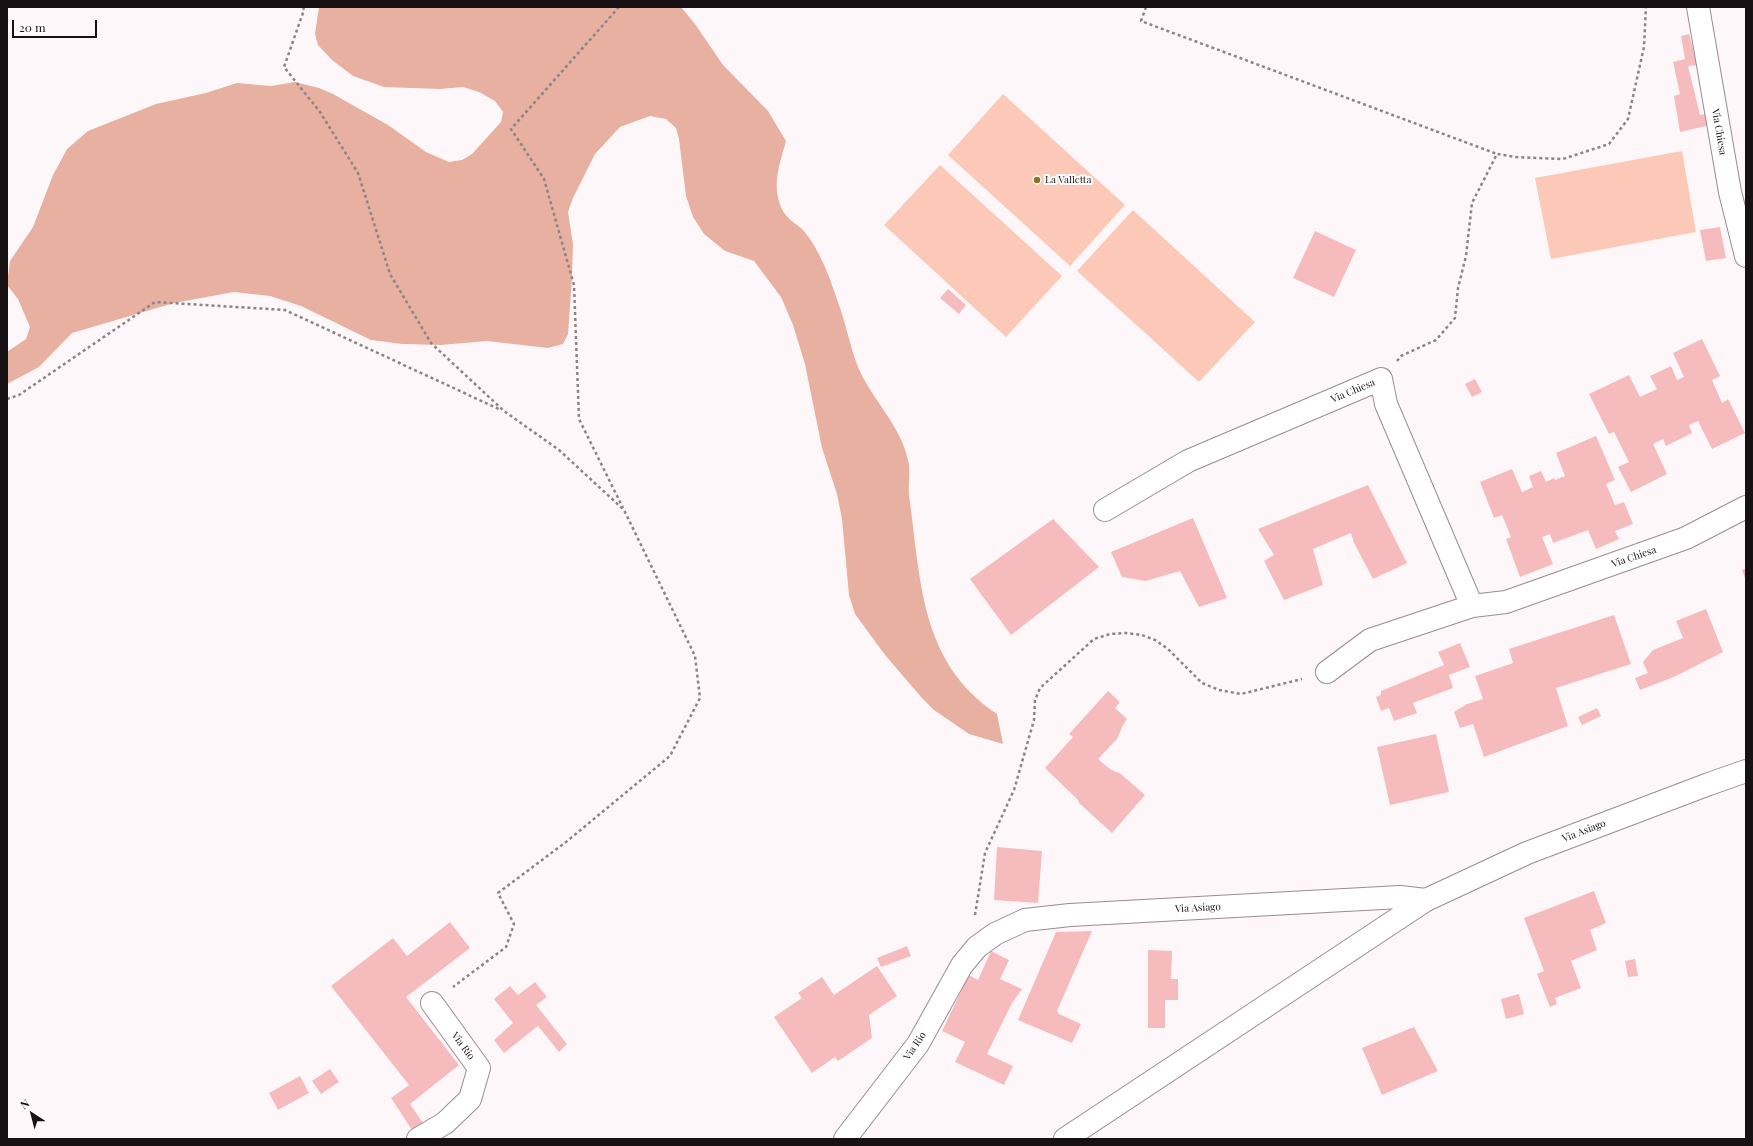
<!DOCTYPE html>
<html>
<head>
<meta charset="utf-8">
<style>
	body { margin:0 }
	#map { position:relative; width:1753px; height:1146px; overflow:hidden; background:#fef7f9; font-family:"Playfair Display",serif }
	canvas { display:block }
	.frame { position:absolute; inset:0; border:8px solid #171113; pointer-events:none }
	.north { position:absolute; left:12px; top:1094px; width:40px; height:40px; -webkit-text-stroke:3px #fff; paint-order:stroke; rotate:324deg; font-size:11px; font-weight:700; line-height:16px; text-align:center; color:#171113 }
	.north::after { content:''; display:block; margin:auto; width:14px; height:18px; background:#171113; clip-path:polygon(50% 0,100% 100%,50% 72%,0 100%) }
	.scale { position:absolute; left:12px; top:20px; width:85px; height:18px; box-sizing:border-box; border:2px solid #171113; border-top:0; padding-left:5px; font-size:12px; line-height:14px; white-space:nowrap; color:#171113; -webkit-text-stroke:3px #fff; paint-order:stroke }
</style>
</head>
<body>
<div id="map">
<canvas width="1753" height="1146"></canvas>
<div class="frame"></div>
<div class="north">N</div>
<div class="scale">20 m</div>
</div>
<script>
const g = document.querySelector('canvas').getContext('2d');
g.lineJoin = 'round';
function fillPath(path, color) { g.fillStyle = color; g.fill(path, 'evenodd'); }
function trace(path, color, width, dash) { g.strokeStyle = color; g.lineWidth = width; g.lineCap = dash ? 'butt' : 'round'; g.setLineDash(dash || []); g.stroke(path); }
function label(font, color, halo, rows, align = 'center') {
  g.font = font + ' "Playfair Display",serif'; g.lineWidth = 4; g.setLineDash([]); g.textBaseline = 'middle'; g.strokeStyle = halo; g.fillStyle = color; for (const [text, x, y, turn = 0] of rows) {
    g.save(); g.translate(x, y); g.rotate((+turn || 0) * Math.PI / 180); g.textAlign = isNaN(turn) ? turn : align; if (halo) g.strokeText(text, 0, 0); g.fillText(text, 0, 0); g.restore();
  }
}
const green = new Path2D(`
	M1003 94 1125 205 1070 266 948 155Z
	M1682 151 1696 232 1551 259 1535 178Z
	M940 165 1062 276 1006 337 884 225Z
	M1133 210 1255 322 1199 382 1077 271Z`);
const forest = new Path2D(`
	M319 7H681L695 24 723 65 768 111 786 141C780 163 771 186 782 209 786 218 795 223 802 229 815 243 823 262 830 279 835 295 842 311 846 328 850 341 853 355 858 367 871 398 901 426 908 460 911 471 908 483 909 495 921 579 919 662 997 714L1003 744 969 734 934 710 922 698 885 655 855 614 849 595 842 519 837 494 822 448 805 364 793 325 781 297 754 261 725 251 704 234 693 217 686 196 679 139 676 128 666 119 650 116 620 127 595 154 573 198 568 212 573 244 572 278 568 334 563 344 548 348 487 341 441 345 402 344 371 340 301 306 270 296 234 292 174 303 72 333 39 367 7 384V352L26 339 30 327 18 299 7 285 10 261 33 227 53 175 67 149 88 131 156 104 206 93 237 83 271 86 295 82 319 88 333 94 388 125 426 152 449 162 462 160 472 154 501 122 503 112 495 101 479 92 463 87 440 89 384 87 353 76 332 60 318 45 315 34Z`);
const building = new Path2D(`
	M1689 34 1697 65 1688 66 1700 115 1712 113 1715 124 1680 132 1674 96 1680 94 1673 62 1685 59 1681 36Z
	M1720 227 1726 258 1706 261 1700 230Z
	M1315 231 1356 250 1334 297 1293 278Z
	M948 289 966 305 959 314 940 298Z
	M1702 339 1720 376 1712 380 1722 403 1728 399 1745 433 1712 449 1698 421 1689 425 1692 433 1666 446 1663 439 1653 444 1667 474 1631 492 1618 467 1629 462 1614 432 1609 434 1589 394 1629 375 1640 397 1657 389 1650 376 1671 366 1677 380 1684 377 1673 353Z
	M1475 379 1482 392 1472 397 1465 384Z
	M1596 436 1615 480 1606 484 1615 505 1624 502 1633 524 1615 531 1619 539 1596 549 1588 530 1553 543 1550 534 1542 537 1553 564 1520 577 1506 539 1511 537 1502 515 1494 518 1480 482 1512 469 1522 492 1533 487 1529 476 1541 471 1546 482 1554 478 1555 480 1565 476 1556 453Z
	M1368 485 1407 563 1373 579 1354 543 1351 533 1313 549 1323 585 1284 600 1264 561 1274 555 1258 529Z
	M1193 518 1227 598 1199 607 1180 571 1146 581 1122 577 1111 552Z
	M1053 519 1099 567 1011 635 970 579Z
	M1746 568V581L1742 570Z
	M1706 609 1723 652 1676 676 1640 690 1635 678 1648 673 1643 662 1653 650 1683 638 1676 621Z
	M1614 615 1631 664 1556 688 1568 726 1484 757 1473 724 1460 728 1454 712 1467 704 1483 699 1475 676 1513 663 1509 649Z
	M1460 643 1470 667 1449 675 1453 688 1413 703 1417 713 1394 721 1389 708 1381 711 1376 697 1381 695V691L1444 665 1438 652Z
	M1108 691 1120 702 1115 708 1127 719 1123 725 1117 739 1098 759 1110 769 1121 774 1145 795 1112 833 1079 803 1078 800 1045 768 1073 737 1069 734Z
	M1597 708 1601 716 1582 725 1578 717Z
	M1436 734 1449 792 1390 805 1377 747Z
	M997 847 1042 851 1038 903 994 900Z
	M1594 891 1606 923 1590 930 1597 950 1571 961 1581 988 1555 998 1557 1004 1550 1007 1537 974 1544 971 1524 918Z
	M450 922 470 948 406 997 459 1065 410 1104 423 1123 412 1130 391 1098 409 1085 331 986 393 938 407 956Z
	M1092 931 1057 1011 1059 1014 1081 1024 1072 1043 1018 1020 1056 932Z
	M907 946 911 956 881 967 877 958Z
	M1148 950 1172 951 1171 979H1178V1000H1165V1028H1148Z
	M991 951 1009 960 1000 979 1022 989 1012 1003 987 1054 1013 1066 1004 1085 955 1062 965 1042 942 1031 969 975 978 980Z
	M1635 959 1638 976 1628 977 1625 961Z
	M877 966 897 996 869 1015 872 1038 838 1061 835 1057 812 1073 774 1017 802 998 798 993 822 977 834 995Z
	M535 982 547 997 536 1005 567 1044 559 1052 538 1026 504 1053 494 1040 513 1023 494 999 510 986 518 995Z
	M1519 994 1524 1014 1506 1019 1501 999Z
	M1414 1027 1438 1071 1382 1095 1362 1048Z
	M330 1069 339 1082 321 1094 312 1081Z
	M300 1076 309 1093 278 1110 269 1093Z`);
const path = new Path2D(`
	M303 7 304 10 284 67 320 112 358 173 390 274 431 343 504 411 559 450 624 510 695 656 700 698 670 756 566 842 498 893 514 924 506 947 453 987
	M619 7 511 129 544 179 574 285 579 419 623 508
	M1146 7 1141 21 1497 154
	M1397 361 1401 356 1436 340 1455 318 1458 288 1466 256 1472 203 1497 154 1515 157 1563 159 1609 144 1628 119 1644 47 1646 7
	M7 399 19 395 155 302 285 310 501 410
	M975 915 985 853 1014 790 1034 720 1035 700 1040 688 1094 639 1110 634 1126 633 1142 635 1155 640 1168 649 1202 683 1219 690 1241 694 1302 679`);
const street = new Path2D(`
	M1698 7 1730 192 1746 256
	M1105 510 1188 461 1381 379 1386 404 1472 606
	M1327 672 1370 640 1472 606 1506 602 1686 538 1746 507
	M418 1139 445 1123 470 1099 479 1068 432 1003
	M845 1139 918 1044 962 965 977 947 995 934 1025 920 1070 915 1400 897 1426 900`);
const secondary = new Path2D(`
	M1065 1139 1426 900 1527 853 1709 784 1746 771`);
const markers = [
	[1037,180,4,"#89781c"]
];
const streetNames = [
	["Via Chiesa",1719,132,80],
	["Via Chiesa",1353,391,-23],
	["Via Chiesa",1634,557,-19],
	["Via Asiago",1584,831,-21],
	["Via Asiago",1198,908,-3],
	["Via Rio",463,1046,54],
	["Via Rio",915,1046,-56]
];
const poiNames = [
	["La Valletta",1045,180]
];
fillPath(green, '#fcc8b8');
fillPath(forest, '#e7b0a0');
fillPath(building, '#f6bbbc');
trace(street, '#9b8b90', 24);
trace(secondary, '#9b8b90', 24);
trace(path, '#8b8486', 2.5, [3, 3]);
trace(street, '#fff', 22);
trace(secondary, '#fff', 22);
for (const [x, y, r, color] of markers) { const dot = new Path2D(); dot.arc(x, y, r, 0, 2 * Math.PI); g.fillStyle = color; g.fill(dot); trace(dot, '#fff', 1.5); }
label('10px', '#171113', '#fff', streetNames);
label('10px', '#171113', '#fff', poiNames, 'left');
</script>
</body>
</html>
